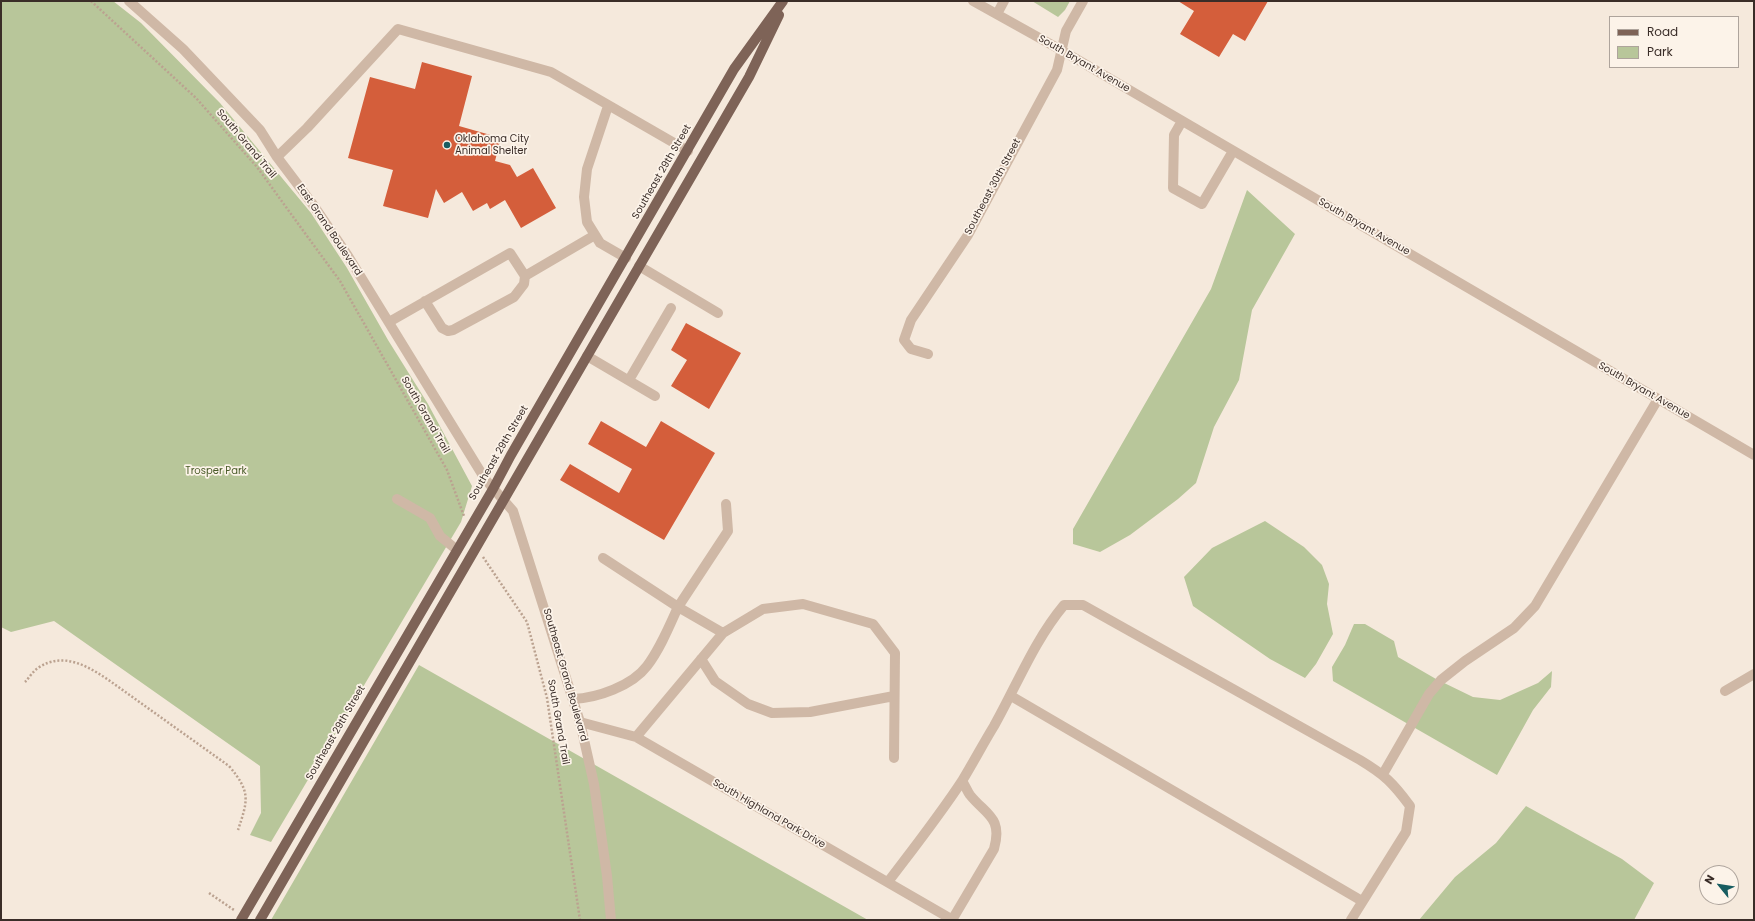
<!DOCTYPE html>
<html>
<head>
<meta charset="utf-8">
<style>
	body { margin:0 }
	#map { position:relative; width:1755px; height:921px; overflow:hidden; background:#f5e9dc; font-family:Poppins,sans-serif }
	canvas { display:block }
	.frame { position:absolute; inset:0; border:2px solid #3a2d28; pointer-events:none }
	.legend { position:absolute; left:1609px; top:16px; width:130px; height:52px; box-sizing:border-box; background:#fcf3e9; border:1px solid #aea49c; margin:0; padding:5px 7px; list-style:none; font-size:12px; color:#3a2d28 }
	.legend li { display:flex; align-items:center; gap:8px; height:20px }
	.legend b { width:20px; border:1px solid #aea49c }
	.north { position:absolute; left:1699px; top:865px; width:40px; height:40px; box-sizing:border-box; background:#fcf3e9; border:1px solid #aea49c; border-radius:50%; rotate:300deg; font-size:11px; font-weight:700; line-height:16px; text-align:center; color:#3a2d28 }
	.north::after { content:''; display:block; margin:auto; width:14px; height:18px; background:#185d61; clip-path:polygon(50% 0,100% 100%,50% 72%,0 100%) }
</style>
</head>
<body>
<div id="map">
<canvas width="1755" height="921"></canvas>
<div class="frame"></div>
<ul class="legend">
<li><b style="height:5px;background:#7e6357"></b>Road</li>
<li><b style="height:11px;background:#b8c69a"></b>Park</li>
</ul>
<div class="north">N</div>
</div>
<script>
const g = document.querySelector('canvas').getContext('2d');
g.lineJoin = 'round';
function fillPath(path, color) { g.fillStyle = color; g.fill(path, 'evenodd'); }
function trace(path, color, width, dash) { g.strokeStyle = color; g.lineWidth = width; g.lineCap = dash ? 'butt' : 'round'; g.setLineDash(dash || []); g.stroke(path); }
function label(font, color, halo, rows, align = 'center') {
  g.font = font + ' Poppins,sans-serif'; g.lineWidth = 3.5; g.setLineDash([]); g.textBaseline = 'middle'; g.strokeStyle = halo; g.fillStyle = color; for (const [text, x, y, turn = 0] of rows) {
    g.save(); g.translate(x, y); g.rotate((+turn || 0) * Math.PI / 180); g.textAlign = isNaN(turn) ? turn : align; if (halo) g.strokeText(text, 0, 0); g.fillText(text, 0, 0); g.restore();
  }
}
const green = new Path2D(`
	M1 1H113L141 23 220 103 311 213 347 268 388 340 428 404 472 486 461 522 271 842 250 835 261 813 260 766 54 621 11 632 1 627Z
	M1032 1H1070L1065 10 1058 17Z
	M1247 190 1295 234 1252 310 1239 380 1214 427 1196 483 1178 499 1130 535 1100 552 1073 544V529L1211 289Z
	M1265 521 1304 547 1322 565 1329 584 1327 604 1333 634 1316 664 1305 678 1270 659 1193 606 1184 577 1212 548Z
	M1354 624H1365L1394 641 1398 657 1436 679 1473 697 1500 700 1538 683 1552 671 1551 687 1533 710 1497 775 1333 681 1332 667 1345 645Z
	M419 665 868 920H271Z
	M1526 806 1622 859 1654 883 1634 920H1419L1455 877 1496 843Z`);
const building = new Path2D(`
	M1178 1H1268L1245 41 1233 34 1219 57 1180 34 1194 11Z
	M422 62 472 76 459 126 501 138 495 161 510 165 517 177 533 168 556 208 521 228 505 200 490 209 487 203 473 211 462 192 444 203 436 189 428 218 383 206 393 170 348 158 370 77 415 89Z
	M686 323 741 353 709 409 671 386 687 360 671 350Z
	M601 421 646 447 661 421 715 453 664 540 560 480 570 464 619 493 632 469 588 444Z`);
const path = new Path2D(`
	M91 1 196 98 257 167 307 236 340 281 447 470 464 516
	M483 557 527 622 547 698 580 920
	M25 682C29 678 33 671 38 668 63 651 88 666 110 681L229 766C251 792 248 800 238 830
	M209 893 234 910`);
const minor = new Path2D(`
	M129 1 183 49 260 130 277 157 314 206 348 256 485 479 513 511 580 722 594 784 607 876 611 920
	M973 1 1061 50 1754 455
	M997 14 1004 1
	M608 106 587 169 584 197 587 222 600 243 626 258
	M1182 121 1174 135 1173 188 1202 204 1233 151
	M277 157 307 128 398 29 551 72 688 151
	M639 266 718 313
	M425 301 442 328 448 331 453 330 514 297 524 284 525 276
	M389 322 510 253 525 276 595 235
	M928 354 911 349 904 340 911 320 968 235 1057 70 1066 31 1083 1
	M587 356 655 396
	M629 380 671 308
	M397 499 430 518 440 536 457 550
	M603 558 678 607 728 531 726 504
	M723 633 763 609 803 604 873 624 895 653 894 758
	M701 659 715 681 748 704 772 713 810 712 894 696
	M1725 691 1754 674
	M1011 696 1362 901
	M573 699C597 698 632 686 647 666 660 649 669 627 678 607L723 633 636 737
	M580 722 636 737 953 920
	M1383 774 1429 694 1441 680 1465 661 1514 628 1535 606 1658 399
	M888 882C913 849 939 816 962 781 973 763 983 744 994 726 1017 685 1034 641 1064 605H1083L1360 760C1385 775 1393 783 1410 806L1406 832 1351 920
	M952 920 994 849C1003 817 986 815 970 795 967 791 965 785 962 781`);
const major = new Path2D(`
	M241 920 493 489 511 455 734 69 783 1
	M260 920 749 77 779 15`);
const markers = [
	[447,145,4,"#185d61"]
];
const streetNames = [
	["South Bryant Avenue",1084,64,30],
	["South Grand Trail",246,144,50],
	["Southeast 29th Street",662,172,-60],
	["Southeast 30th Street",993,187,-62],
	["South Bryant Avenue",1364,227,30],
	["East Grand Boulevard",329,230,56],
	["South Bryant Avenue",1644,391,30],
	["South Grand Trail",425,415,60],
	["Southeast 29th Street",499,453,-60],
	["Southeast Grand Boulevard",565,675,74],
	["South Grand Trail",558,722,80],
	["Southeast 29th Street",336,733,-60],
	["South Highland Park Drive",769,814,30]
];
const poiNames = [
	["Oklahoma City",455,139],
	["Animal Shelter",455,151]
];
const parkNames = [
	["Trosper Park",216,471]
];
fillPath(green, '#b8c69a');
fillPath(building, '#d45e3b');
trace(path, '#bba290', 2.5, [2, 2]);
trace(minor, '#cfb8a6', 10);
trace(major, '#7e6357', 10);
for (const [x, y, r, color] of markers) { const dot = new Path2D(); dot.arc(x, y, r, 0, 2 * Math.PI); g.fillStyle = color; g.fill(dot); trace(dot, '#fcf3e9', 1.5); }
label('10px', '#3a2d28', '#fcf3e9', streetNames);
label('10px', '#3a2d28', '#fcf3e9', poiNames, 'left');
label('10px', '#495b28', '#fcf3e9', parkNames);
</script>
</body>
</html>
